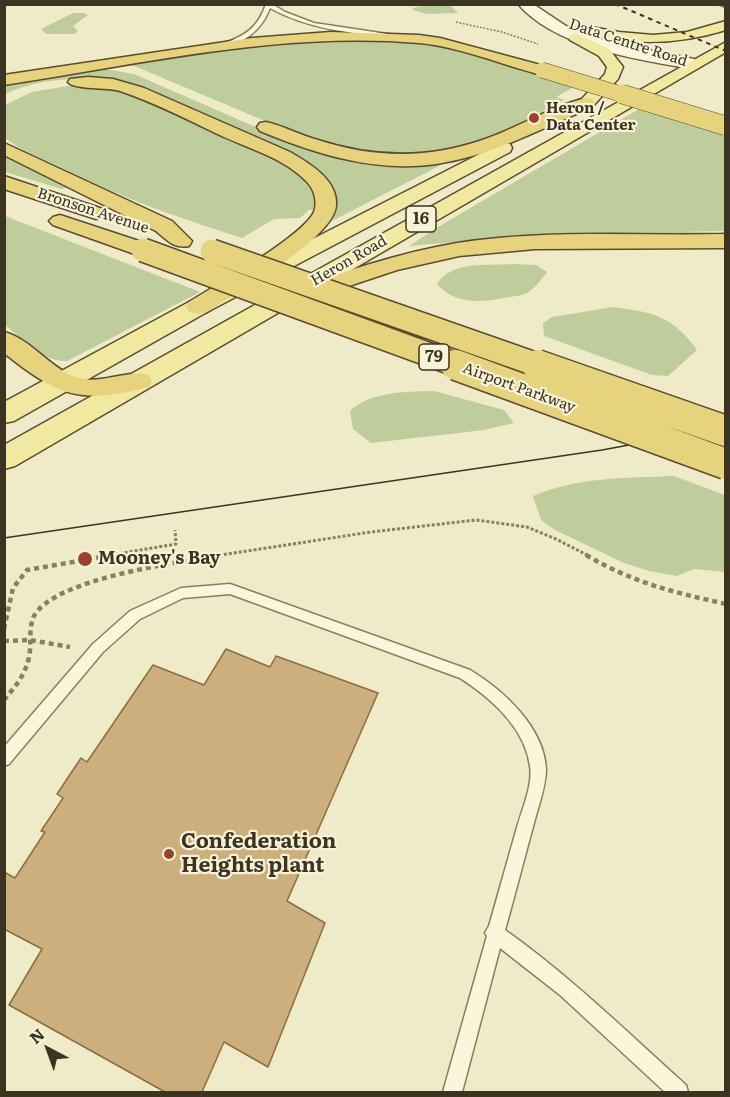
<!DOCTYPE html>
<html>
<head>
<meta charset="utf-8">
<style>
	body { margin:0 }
	#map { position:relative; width:730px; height:1097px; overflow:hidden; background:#efebc8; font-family:Literata,serif }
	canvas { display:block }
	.frame { position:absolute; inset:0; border:6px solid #3c3320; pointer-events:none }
	.north { position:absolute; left:18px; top:1019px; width:60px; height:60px; -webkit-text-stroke:4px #f6f3d8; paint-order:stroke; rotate:319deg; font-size:16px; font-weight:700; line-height:24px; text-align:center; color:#3c3320 }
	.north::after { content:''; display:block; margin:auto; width:21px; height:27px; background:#3c3320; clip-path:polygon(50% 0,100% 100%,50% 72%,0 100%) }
</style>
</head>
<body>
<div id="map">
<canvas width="730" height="1097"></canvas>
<div class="frame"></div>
<div class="north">N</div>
</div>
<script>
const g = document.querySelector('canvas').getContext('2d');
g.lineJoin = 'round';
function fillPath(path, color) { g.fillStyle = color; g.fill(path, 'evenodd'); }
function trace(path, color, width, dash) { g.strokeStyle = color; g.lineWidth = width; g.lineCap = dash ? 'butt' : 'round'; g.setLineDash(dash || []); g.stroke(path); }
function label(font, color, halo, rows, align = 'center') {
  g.font = font + ' Literata,serif'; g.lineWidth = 4.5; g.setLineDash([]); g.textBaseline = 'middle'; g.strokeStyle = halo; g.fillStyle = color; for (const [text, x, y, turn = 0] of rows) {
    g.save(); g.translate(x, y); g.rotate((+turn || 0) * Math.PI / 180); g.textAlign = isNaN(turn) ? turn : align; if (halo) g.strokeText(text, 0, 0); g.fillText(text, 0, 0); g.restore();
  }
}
const green = new Path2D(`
	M425 5H450L458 13 427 14 413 10V8Z
	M73 13H84L88 15 73 26 78 31 74 34H46L41 29Z
	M318 39C348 39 379 39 410 41 466 46 521 70 574 87L556 97 564 100 503 132 472 145H463L407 154 358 153 310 140 132 65 251 45Z
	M105 69 134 74 297 145 328 155 374 163 441 165 332 221C344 186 321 172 293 155L134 85C92 76 44 76 5 94L4 83Z
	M68 86H84L132 94 288 167C306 180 316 186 314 210H309L300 218 274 219 242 238C179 218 125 199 66 170 46 160 23 152 5 138V105L32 92Z
	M639 109 725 135V231L534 235 409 246 443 224Z
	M4 156 13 160 68 187 62 189 5 172Z
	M5 216 200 292 67 361C44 363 22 338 5 325Z
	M514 264 536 265 547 272C542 279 535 288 527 293 522 296 514 296 509 297 483 302 456 306 437 284 452 260 488 266 514 264Z
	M613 307C652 312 673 316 697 350L668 376 652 375 544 336 543 323 552 317Z
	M434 391 504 410 514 423 484 430 371 443 353 429 350 411C372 391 405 392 434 391Z
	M674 476 725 495V572L694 569 677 576 649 571 624 563 555 530 541 520 533 496C578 477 626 478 674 476Z`);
const building = new Path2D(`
	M226 649 270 667 276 656 378 693 287 901 325 923 268 1067 224 1042 202 1092H165L9 1005 42 949 4 929V872L15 878 45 832 41 831 63 798 57 794 81 758 87 762 153 665 204 685Z`);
const pathFar2 = new Path2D(`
	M456 22 502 32 538 44`);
const pathFar1 = new Path2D(`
	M105 556 176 544 175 530
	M214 556 371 532 476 520 527 527 556 539 589 556`);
const path = new Path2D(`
	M586 555C634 583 672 592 726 604
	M4 629 13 588 27 570 113 555
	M4 641 30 640 70 647
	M4 700C15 687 26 674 29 657 32 644 28 629 34 616 55 578 181 562 223 555`);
const service = new Path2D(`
	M266 4H272L285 12 314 23 394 35 391 37C349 33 308 29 270 8 262 29 245 44 222 46V44C245 36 258 28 266 4Z
	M726 4V7L718 4Z
	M230 584 470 670C503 690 544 727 546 769 546 787 538 807 534 823 524 859 515 895 505 930 570 976 627 1032 686 1085L688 1092H665L560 995 500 948 462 1092H443L487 936 485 933 489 926C499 892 508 858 518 824 523 807 533 784 530 766 525 728 491 698 460 678L230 594 183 598 140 619 103 652 9 764 4 766V747L93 644 130 611 181 588Z`);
const secondary = new Path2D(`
	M518 4H533L566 26 609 42 694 59 702 64 694 69C639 60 556 48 518 4Z`);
const primary = new Path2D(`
	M726 21V30C674 46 627 45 575 32L573 29 580 25 619 32 653 35 687 32Z
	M575 33 609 49 623 67 618 79 592 107H580L578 103 605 74 607 67 599 56 570 40 568 37Z
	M726 42V52L15 466 4 469V445Z
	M503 142 510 144 512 148 510 152 207 312 14 421 4 423V402L189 302Z`);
const trunk = new Path2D(`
	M331 32 419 35 440 38 548 67 550 70 542 75C502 65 461 47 419 43 280 31 141 64 4 85V75L252 38Z
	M88 77 113 79 144 88 290 152C309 163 338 180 336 205 335 238 234 294 207 312L198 314 189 312 186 307 189 302C216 285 302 237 314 212 318 202 314 189 307 182 285 159 253 150 224 137 190 121 156 103 120 91 108 87 74 90 68 82L70 79Z
	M586 98 592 99 594 103 592 107C543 128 495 154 442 163 379 174 318 155 260 131L257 127 260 123 266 122C284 126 300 135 318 140 376 159 431 159 488 138 521 126 552 106 586 98Z
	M4 143 172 221 192 241 189 246C174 249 167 240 156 231L4 155Z
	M4 176 103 209 106 213 103 217 96 219 4 189Z
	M60 215 151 245 154 250 151 255 143 257 53 225 49 221 53 217Z
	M726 234V248L535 249 459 256 397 270 295 304 287 302 283 297 287 292C343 272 398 253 457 243 545 229 637 236 726 234Z
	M4 332C31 339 49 367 75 377 99 386 125 369 149 375L152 381 149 387C80 405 58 396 4 353Z`);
const tram = new Path2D(`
	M4 538 602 450 726 427`);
const rail = new Path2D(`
	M615 4 726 51`);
const trunkBridgeFar3 = new Path2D(`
	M542 70 627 96`);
const trunkBridgeFar2 = new Path2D(`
	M622 94 726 126`);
const trunkBridgeFar1 = new Path2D(`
	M143 250 460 366
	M212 251 541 366`);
const trunkBridge = new Path2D(`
	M456 365 726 464
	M537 365 726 431`);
const markers = [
	[534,118,6,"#9a422c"],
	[85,559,8,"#9a422c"],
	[169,854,6,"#9a422c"]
];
const farStreetnames = [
	["Data Centre Road",628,43,18],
	["Bronson Avenue",93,211,18],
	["Heron Road",349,261,-30],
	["Airport Parkway",519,388,20]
];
const farPoinames = [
	["Heron /",546,109],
	["Data Center",546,126]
];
const shields = [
	[421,219,30],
	[434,357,30]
];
const shieldNames = [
	["16",421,219],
	["79",434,357]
];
const poiNames = [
	["Mooney's Bay",98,559]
];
const nearPoinames = [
	["Confederation",181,842],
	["Heights plant",181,866]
];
fillPath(green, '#becd9b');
fillPath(building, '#cdaf7e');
trace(building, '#8a6d42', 1.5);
trace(service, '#8b7f5d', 3);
trace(secondary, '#6d6040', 3);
trace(primary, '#594c30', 3);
trace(trunk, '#594c30', 3);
trace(pathFar2, '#8b7f5d', 1.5, [2, 1.5]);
trace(pathFar1, '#8b7f5d', 3, [3, 2]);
trace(path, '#8b7f5d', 4.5, [5, 4]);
fillPath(service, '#f9f6dc');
fillPath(secondary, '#f9f6dc');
fillPath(primary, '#f1e8a1');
fillPath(trunk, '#e7d27e');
trace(tram, '#3c3320', 1.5);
trace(rail, '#3c3320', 2, [4.5, 4.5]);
trace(trunkBridgeFar3, '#594c30', 16, []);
trace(trunkBridgeFar2, '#594c30', 20, []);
trace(trunkBridgeFar1, '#594c30', 26, []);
trace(trunkBridge, '#594c30', 33, []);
trace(trunkBridgeFar3, '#e7d27e', 15);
trace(trunkBridgeFar2, '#e7d27e', 19);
trace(trunkBridgeFar1, '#e7d27e', 23);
trace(trunkBridge, '#e7d27e', 30);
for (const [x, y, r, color] of markers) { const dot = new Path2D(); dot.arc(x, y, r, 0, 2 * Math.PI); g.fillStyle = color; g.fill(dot); trace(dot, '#f6f3d8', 2); }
label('15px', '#3c3320', '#f6f3d8', farStreetnames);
label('bold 15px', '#3c3320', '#f6f3d8', farPoinames, 'left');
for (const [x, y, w] of shields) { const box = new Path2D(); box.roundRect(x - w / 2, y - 13, w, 26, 4.5); g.fillStyle = '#f6f3d8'; g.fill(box); trace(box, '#3c3320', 1.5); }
label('bold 16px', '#3c3320', null, shieldNames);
label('bold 18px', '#3c3320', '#f6f3d8', poiNames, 'left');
label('bold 21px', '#3c3320', '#f6f3d8', nearPoinames, 'left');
</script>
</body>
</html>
